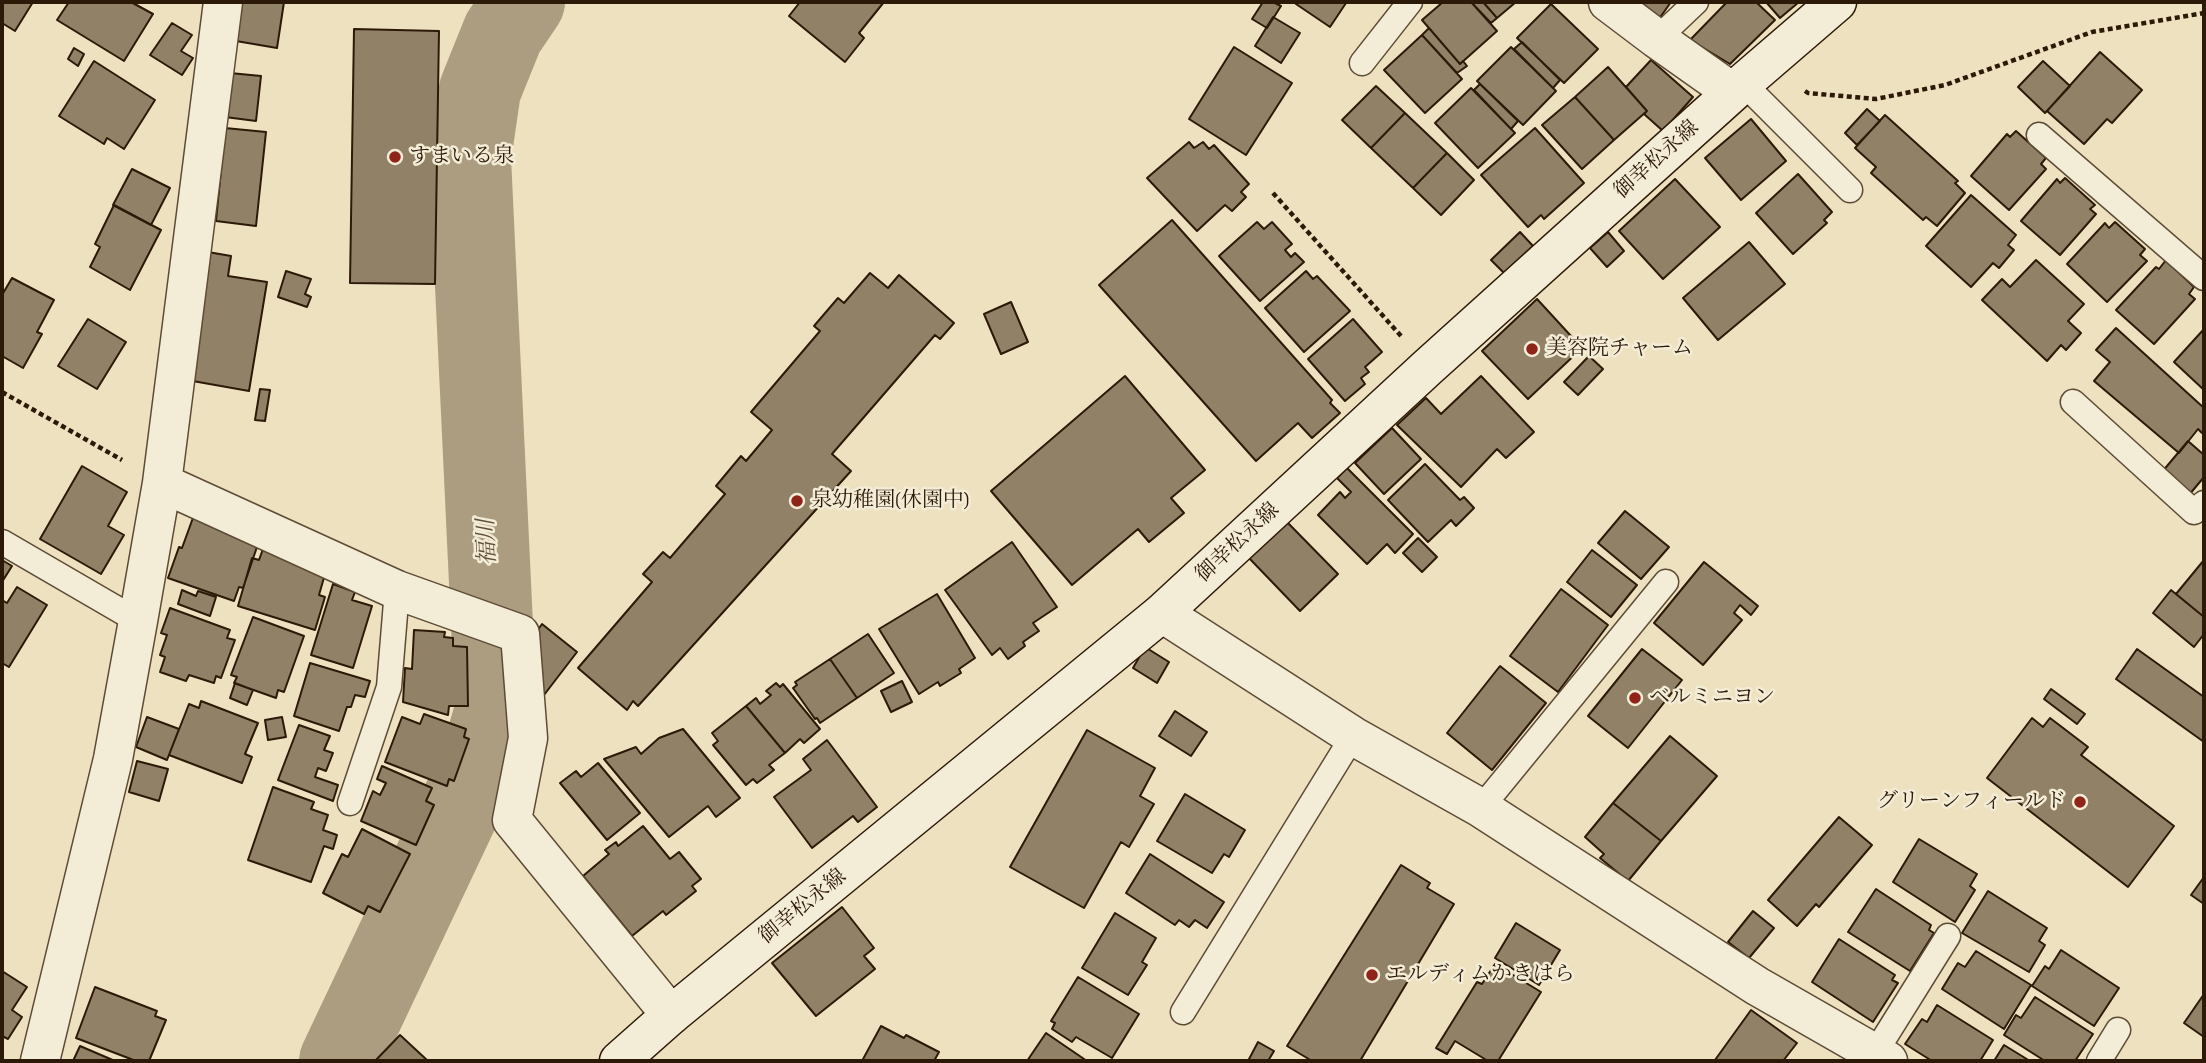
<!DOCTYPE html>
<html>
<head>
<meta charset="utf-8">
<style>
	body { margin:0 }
	#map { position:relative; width:2206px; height:1063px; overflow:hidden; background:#ede1c0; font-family:Alegreya,serif }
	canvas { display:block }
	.frame { position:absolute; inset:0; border:4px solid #2d1907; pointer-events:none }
</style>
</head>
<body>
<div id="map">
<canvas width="2206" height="1063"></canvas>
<div class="frame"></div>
</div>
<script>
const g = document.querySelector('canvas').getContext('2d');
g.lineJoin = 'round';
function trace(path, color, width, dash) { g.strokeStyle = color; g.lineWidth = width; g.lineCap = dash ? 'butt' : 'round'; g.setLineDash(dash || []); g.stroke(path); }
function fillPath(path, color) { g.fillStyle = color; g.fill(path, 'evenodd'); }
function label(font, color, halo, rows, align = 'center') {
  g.font = font + ' Alegreya,"Noto Serif JP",serif'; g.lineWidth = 5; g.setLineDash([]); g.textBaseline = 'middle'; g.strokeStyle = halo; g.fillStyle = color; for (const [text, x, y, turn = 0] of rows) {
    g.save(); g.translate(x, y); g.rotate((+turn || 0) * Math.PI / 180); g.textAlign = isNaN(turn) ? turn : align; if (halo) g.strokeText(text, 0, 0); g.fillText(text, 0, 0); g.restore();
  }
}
const river = new Path2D(`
	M340 1061 479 767 496 710 470 158 480 90 503 33 524 2`);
const building = new Path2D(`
	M2 2H33L15 31 2 23Z
	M69 2H131L153 14 124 61 57 20Z
	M242 2H284L277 48 236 41Z
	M800 2H884L859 33 864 38 845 62 789 16Z
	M1263 2H1273L1281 6 1267 28 1252 19Z
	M1293 2H1344L1346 3 1330 27Z
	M1443 2H1471L1497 31 1460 64 1422 20Z
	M1471 2H1483L1497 18 1491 23Z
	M1483 2H1516L1497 18Z
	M1635 2H1671L1659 19Z
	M1727 2H1756L1775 20 1730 64 1690 40Z
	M1766 2H1799L1780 18Z
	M1551 4 1598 49 1564 83 1517 38Z
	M1273 17 1300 33 1281 63 1255 46Z
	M172 23 192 35 181 51 193 58 182 75 150 55Z
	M1429 28 1460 64 1463 61 1467 66 1457 73 1422 35Z
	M354 29 439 31 435 284 350 283Z
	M1422 35 1462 79 1425 113 1384 70Z
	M1522 42 1560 80 1553 88 1514 49Z
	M1234 47 1292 83 1246 155 1189 119Z
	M1511 47 1556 91 1523 125 1477 81Z
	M74 48 84 54 78 66 68 59Z
	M2100 52 2142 90 2112 123 2107 119 2084 144 2047 111Z
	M1651 60 1693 97 1663 131 1644 114 1647 111 1626 87Z
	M94 61 155 100 124 149 107 138 104 144 59 116Z
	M2043 61 2070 86 2045 113 2018 87Z
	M1608 67 1647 111 1614 140 1575 97Z
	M230 73 261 76 256 121 225 117Z
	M1480 84 1518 121 1511 129 1474 90Z
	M1376 86 1405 113 1371 148 1342 120Z
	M1471 88 1515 133 1478 168 1435 123Z
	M1575 97 1614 140 1582 169 1542 125Z
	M1867 109 1880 121 1857 145 1845 133Z
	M1405 113 1447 153 1413 188 1371 148Z
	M1885 115 1958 181 1955 183 1965 193 1937 226 1926 217 1923 220 1871 173 1876 167 1855 148Z
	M1751 119 1786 161 1741 200 1705 158Z
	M225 128 266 132 256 226 216 221Z
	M1535 128 1584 183 1544 219 1541 215 1528 227 1481 175Z
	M2016 131 2046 158 2041 164 2046 169 2009 210 1971 176 2007 134 2010 137Z
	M1189 142 1194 148 1203 142 1209 149 1214 145 1249 184 1241 192 1246 197 1232 211 1225 205 1197 231 1147 178Z
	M1447 153 1474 180 1441 215 1413 188Z
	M132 169 170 188 151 225 113 205Z
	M1798 174 1832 212 1824 220 1827 223 1793 254 1756 213Z
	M2065 178 2095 205 2090 209 2096 214 2060 255 2021 221 2057 179 2060 183Z
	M1675 179 1720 227 1663 279 1619 231Z
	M1971 195 2016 235 2008 245 2014 250 1999 268 1993 263 1971 287 1926 246Z
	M114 205 161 230 130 290 90 267 100 247 95 244Z
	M1172 220 1332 400 1330 403 1340 413 1312 438 1298 423 1256 461 1099 285Z
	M1257 222 1264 229 1272 222 1292 244 1285 250 1291 257 1295 253 1304 262 1260 301 1219 256Z
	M2115 222 2145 249 2140 255 2147 261 2107 302 2067 264 2105 223 2109 228Z
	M1520 232 1533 246 1504 273 1491 260Z
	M1608 232 1624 251 1607 267 1590 248Z
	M1749 242 1785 284 1718 340 1683 298Z
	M208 252 231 256 228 276 267 282 249 391 187 380Z
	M2036 260 2084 304 2068 321 2081 333 2066 350 2061 345 2047 361 1982 300 2002 279 2010 287Z
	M2166 260 2194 287 2189 294 2195 299 2154 344 2116 310 2156 267 2159 269Z
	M286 271 311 279 305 294 311 297 307 307 278 297Z
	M1306 271 1313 279 1317 276 1350 311 1304 352 1265 308Z
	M870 273 888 288 899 275 954 323 940 339 935 335 832 454 851 471 638 706 633 701 627 710 578 668 652 582 643 574 663 552 670 558 725 494 716 486 741 456 746 461 772 430 751 412 820 331 814 326 838 298 844 303Z
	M12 278 54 300 37 332 42 334 23 368 2 356V295Z
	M1537 299 1582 348 1528 399 1482 351Z
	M1011 302 1028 342 1001 354 984 314Z
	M88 319 126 342 97 389 58 366Z
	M1353 319 1382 352 1365 367 1369 372 1361 378 1365 384 1345 401 1308 359Z
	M2116 328 2204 408V431L2202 433 2198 429 2179 453 2094 381 2110 362 2096 350Z
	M2204 329V390L2174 362Z
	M1589 356 1603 369 1578 395 1564 382Z
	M1125 376 1205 470 1171 498 1184 513 1149 542 1138 529 1072 585 991 491Z
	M1481 376 1534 432 1506 458 1497 449 1461 487 1397 425 1426 398 1441 414Z
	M260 389 270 390 265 421 255 420Z
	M1392 428 1421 459 1384 494 1355 463Z
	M2188 441 2204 455V477L2189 495 2162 472Z
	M1425 464 1460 500 1464 497 1474 508 1456 526 1451 520 1428 542 1388 500Z
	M82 466 127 492 108 526 124 535 101 574 40 539Z
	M1347 468 1413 534 1395 553 1387 544 1367 564 1318 515 1340 492 1345 498 1351 492 1337 478Z
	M1625 511 1669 547 1641 579 1598 543Z
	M194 515 258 544 243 588 239 587 234 601 168 578 179 547 182 548Z
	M1287 522 1338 574 1300 611 1249 558Z
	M1418 538 1437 557 1422 572 1403 553Z
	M1012 542 1057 607 1033 623 1039 631 1023 642 1025 646 1008 659 1000 648 992 655 945 590Z
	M263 549 325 574 319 595 325 597 315 630 238 606 252 558 259 560Z
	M1592 550 1637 585 1611 617 1567 582Z
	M2 560 12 566 2 582Z
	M2204 560V617L2176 594Z
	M1704 562 1758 606 1751 615 1740 605 1734 613 1742 620 1703 665 1654 623Z
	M333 584 355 592 352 600 372 606 353 668 311 655Z
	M17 587 47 605 9 667 2 663V600L7 603Z
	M1561 589 1608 625 1558 692 1510 656Z
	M182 590 196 596 198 591 216 597 210 616 178 604Z
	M2171 590 2204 617V634L2194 647 2153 613Z
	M937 594 975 658 959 669 961 673 940 686 938 682 919 694 879 629Z
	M170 608 230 630 227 638 235 640 221 678 216 676 214 683 189 675 186 681 160 672 165 657 160 655 167 635 161 633Z
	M253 617 304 636 284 692 278 690 276 698 234 683 237 677 231 675Z
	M542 624 577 652 544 695 540 687 535 634Z
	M414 630 445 632 444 637 453 638V646L467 647 468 706H449L448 715 403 702 405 668 412 669Z
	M868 634 894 673 857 698 830 659Z
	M1145 647 1169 662 1157 683 1133 668Z
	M1642 649 1682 680 1628 748 1588 716Z
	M2137 649 2204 697V742L2116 679Z
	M830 659 857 698 820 723 817 718 815 719 793 688 797 685 795 682Z
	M310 663 370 681 365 697 355 695 351 707H347L339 731 294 716Z
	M1500 666 1546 703 1492 770 1447 733Z
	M902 681 912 702 891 712 881 691Z
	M235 683 253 690 247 705 230 698Z
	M776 683 780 687 783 684 820 729 804 743 800 739 785 753 746 706 756 698 760 704 771 695 766 691Z
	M2051 689 2085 714 2077 724 2044 699Z
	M201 701 258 723 245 754 252 757 242 783 169 755 189 704 199 708Z
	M746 706 785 753 769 765 774 770 757 783 753 779 746 785 713 745 718 741 712 733Z
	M1175 711 1207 732 1191 756 1159 736Z
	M424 714 466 729 464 737 469 739 454 781 449 779 447 786 385 762 402 717 420 724Z
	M147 717 179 729 167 760 136 747Z
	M282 717 286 737 268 740 265 720Z
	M2032 718 2043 727 2050 718 2088 747 2081 755 2174 826 2128 887 1987 778Z
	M299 725 330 736 324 750 333 753 326 771 318 768 315 777 338 785 333 801 278 780Z
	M683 729 740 798 716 817 708 806 669 837 604 759 636 747 641 754 659 738Z
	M1087 730 1155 768 1140 796 1154 804 1129 847 1121 842 1084 908 1010 867Z
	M1670 736 1717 776 1661 841 1613 803Z
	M827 740 877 807 858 822 853 816 812 848 774 797 811 770 803 759Z
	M137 761 168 769 159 801 129 792Z
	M598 763 640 813 607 840 560 783 576 771 581 777Z
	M382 766 432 788 426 801 434 805 416 845 361 821 373 791 380 795 386 783 377 779Z
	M273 787 314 802 311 809 328 815 323 830 337 835 333 849 324 846 311 882 248 860Z
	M1185 794 1245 830 1229 857 1224 854 1212 873 1157 841Z
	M1613 803 1661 841 1628 881 1600 858 1604 854 1585 837Z
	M1839 817 1872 845 1819 907 1816 904 1797 926 1768 900Z
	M643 826 670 859 679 852 701 879 692 886 696 891 666 915 663 911 632 936 583 876 609 854 605 850 616 842 618 846Z
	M362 829 410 854 380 912 368 906 364 914 323 893 342 854 348 857Z
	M1919 839 1977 874 1970 886 1975 890 1955 922 1893 882Z
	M1150 854 1224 902 1207 928 1195 920 1189 927 1179 920 1175 925 1126 893Z
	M1401 865 1430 883 1427 888 1454 904 1360 1061H1312L1287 1046Z
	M2204 877V904L2191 895Z
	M1876 889 1931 925 1929 930 1934 933 1910 971 1848 932Z
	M1988 891 2047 928 2039 941 2045 945 2029 972 1962 933Z
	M842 907 874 948 864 956 875 969 816 1016 772 963Z
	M1753 911 1774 928 1749 958 1728 942Z
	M1115 913 1156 938 1142 962 1147 965 1128 995 1082 968Z
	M1516 923 1560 950 1539 985 1495 958Z
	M1839 939 1895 975 1892 980 1898 983 1873 1022 1812 982Z
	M2061 950 2119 988 2094 1026 2032 986 2045 966 2049 969Z
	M1976 951 2031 985 2004 1029 1942 989 1958 963 1965 967Z
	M1495 964 1541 992 1498 1061H1488L1455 1041 1447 1054 1436 1048 1477 982 1482 984Z
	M2 971 27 987 12 1010 22 1017 8 1039 2 1036Z
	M1078 977 1139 1014 1112 1058 1076 1037 1072 1042 1052 1029 1055 1023 1051 1021Z
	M95 987 157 1011 155 1016 166 1020 149 1061H136L76 1038Z
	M2204 994V1037L2184 1023Z
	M2035 997 2093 1034 2075 1061H2045L2004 1035 2016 1015 2021 1018Z
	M1937 1005 1993 1040 1980 1061H1932L1905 1044 1922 1019 1927 1022Z
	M1751 1010 1797 1043 1783 1061H1717L1715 1060Z
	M881 1026 904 1038 906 1035 939 1052 934 1061H862Z
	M1046 1033 1087 1061H1027Z
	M400 1035 428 1061H375Z
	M1258 1042 1274 1051 1268 1061H1248Z
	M2004 1045 2030 1061H1994Z
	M80 1046 115 1061H73Z`);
const path = new Path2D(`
	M1805 91 1808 93 1876 99 1945 85 2092 32 2204 13
	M1273 193 1401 336
	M2 392 122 460`);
const lane = new Path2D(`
	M1657 39 1696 2
	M1362 63 1410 2
	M1743 83 1850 190
	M2039 135 2204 278
	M2073 402 2194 512 2204 503
	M2 542 138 621
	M350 803 389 687 397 590
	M1481 808 1666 582
	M1183 1012 1353 736
	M1870 1061 1948 936
	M2099 1061 2118 1030`);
const street = new Path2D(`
	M1608 2 1657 39 1732 92
	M162 483 397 590 520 634 528 738 512 820 671 1015
	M1162 613 1353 736 1481 808 1757 986 1888 1061
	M40 1061 113 759 138 621 162 483 223 2`);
const secondary = new Path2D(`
	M619 1061 671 1015 1162 613 1428 367 1743 83 1837 2`);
const markers = [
	[395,157,7,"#8f2418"],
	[1532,349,7,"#8f2418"],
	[797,501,7,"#8f2418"],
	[1635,698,7,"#8f2418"],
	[2080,802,7,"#8f2418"],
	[1372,975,7,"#8f2418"]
];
const poiNames = [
	["すまいる泉",409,157],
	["美容院チャーム",1546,349],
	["泉幼稚園(休園中)",811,501],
	["ベルミニヨン",1649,698],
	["グリーンフィールド",2066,802,"right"],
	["エルディムかきはら",1386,975]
];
const streetNames = [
	["御幸松永線",1657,160,-42],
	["御幸松永線",1238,543,-43],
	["御幸松永線",803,907,-39]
];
const waterNames = [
	["福川",488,542,-93]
];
trace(river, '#ac9d81', 82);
fillPath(building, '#918167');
trace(building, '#2d1907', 2);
trace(lane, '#5d4b35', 27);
trace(street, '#5d4b35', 41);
trace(secondary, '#2d1907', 41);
trace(path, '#2d1907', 4.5, [5, 3.5]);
trace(lane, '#f3ecd6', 24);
trace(street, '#f3ecd6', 38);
trace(secondary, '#f3ecd6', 38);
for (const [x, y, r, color] of markers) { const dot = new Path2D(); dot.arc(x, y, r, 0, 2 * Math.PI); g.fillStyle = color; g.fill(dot); trace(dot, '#f3ecd6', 2.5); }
label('21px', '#2d1907', '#f3ecd6', poiNames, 'left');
label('21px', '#2d1907', '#f3ecd6', streetNames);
label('italic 23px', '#604e38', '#f3ecd6', waterNames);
</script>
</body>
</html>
